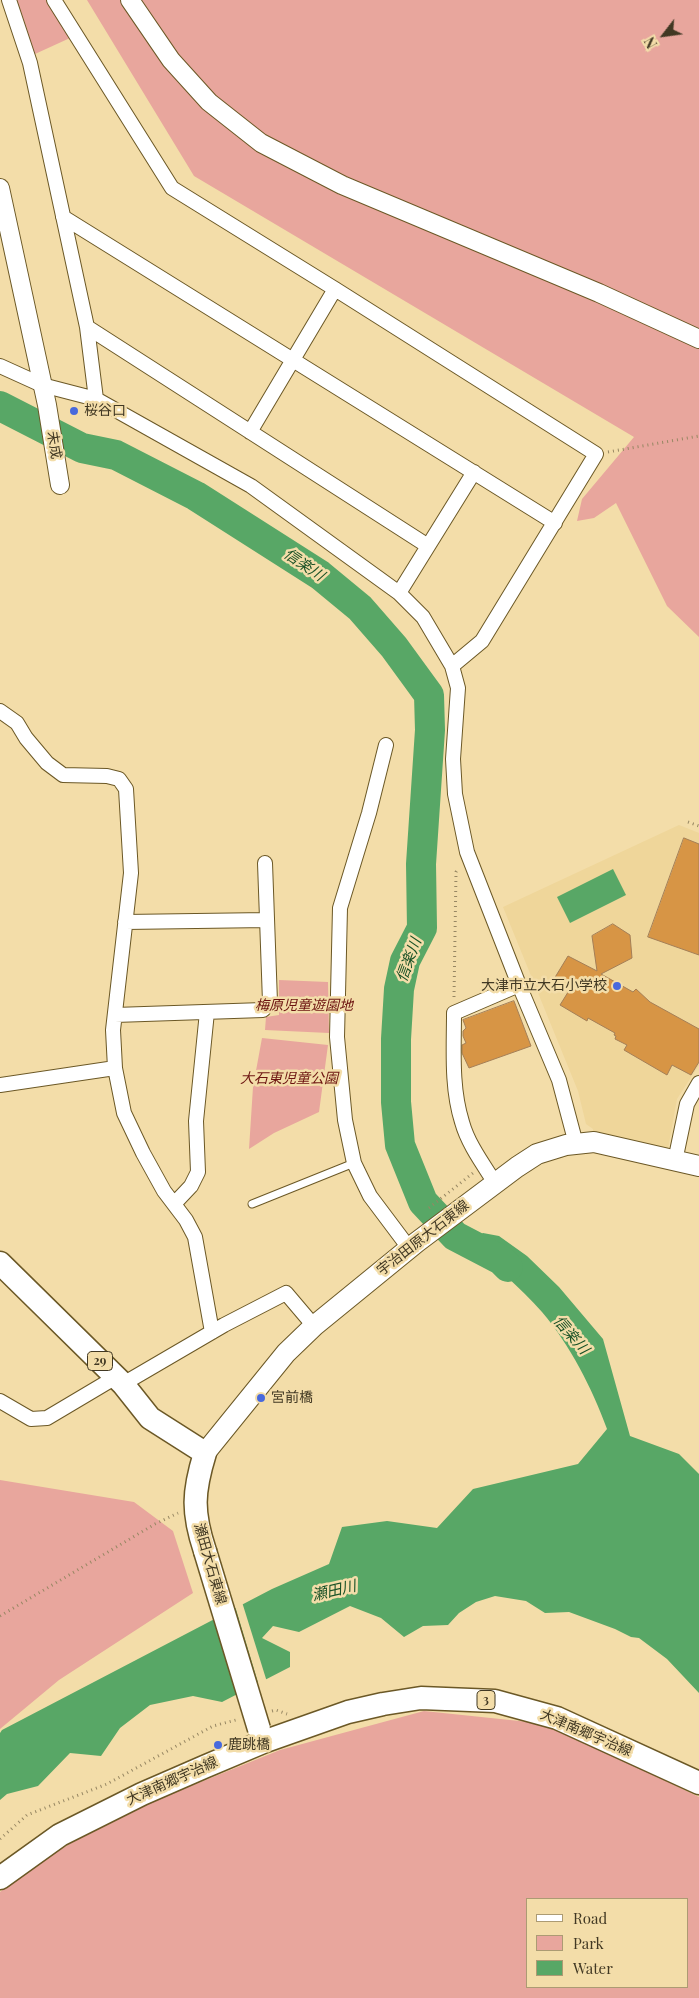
<!DOCTYPE html>
<html>
<head>
<meta charset="utf-8">
<style>
	body { margin:0 }
	#map { position:relative; width:699px; height:1998px; overflow:hidden; background:#f3dda9; font-family:"Playfair Display",serif }
	canvas { display:block }
	.legend { position:absolute; left:526px; top:1898px; width:162px; height:90px; box-sizing:border-box; background:#f3dda9; border:1px solid #ac9b73; margin:0; padding:6px 9px; list-style:none; font-size:15px; color:#413823 }
	.legend li { display:flex; align-items:center; gap:10px; height:25px }
	.legend b { width:25px; border:1px solid #ac9b73 }
	.north { position:absolute; left:639px; top:10px; width:50px; height:50px; -webkit-text-stroke:4px #f3dda9; paint-order:stroke; rotate:240deg; font-size:14px; font-weight:700; line-height:20px; text-align:center; color:#413823 }
	.north::after { content:''; display:block; margin:auto; width:18px; height:22px; background:#413823; clip-path:polygon(50% 0,100% 100%,50% 72%,0 100%) }
</style>
</head>
<body>
<div id="map">
<canvas width="699" height="1998"></canvas>
<ul class="legend">
<li><b style="height:6px;background:#fff"></b>Road</li>
<li><b style="height:14px;background:#e8a69d"></b>Park</li>
<li><b style="height:14px;background:#58a766"></b>Water</li>
</ul>
<div class="north">N</div>
</div>
<script>
const g = document.querySelector('canvas').getContext('2d');
g.lineJoin = 'round';
function fillPath(path, color) { g.fillStyle = color; g.fill(path, 'evenodd'); }
function trace(path, color, width, dash) { g.strokeStyle = color; g.lineWidth = width; g.lineCap = dash ? 'butt' : 'round'; g.setLineDash(dash || []); g.stroke(path); }
function label(font, color, halo, rows, align = 'center') {
  g.font = font + ' "Playfair Display","Noto Sans JP",serif'; g.lineWidth = 5; g.setLineDash([]); g.textBaseline = 'middle'; g.strokeStyle = halo; g.fillStyle = color; for (const [text, x, y, turn = 0] of rows) {
    g.save(); g.translate(x, y); g.rotate((+turn || 0) * Math.PI / 180); g.textAlign = isNaN(turn) ? turn : align; if (halo) g.strokeText(text, 0, 0); g.fillText(text, 0, 0); g.restore();
  }
}
const built = new Path2D(`
	M679 825 699 833V1065L677 1099 668 1149 593 1135V1129L586 1124 578 1091 503 907Z`);
const green = new Path2D(`
	M17 0H46L70 38 35 54Z
	M87 0H699V637L667 606 616 503 594 518 577 521 582 499 634 437 194 176Z
	M279 980 328 982 329 1033 265 1030 266 1017 279 1015Z
	M262 1038 328 1045 319 1112 274 1133 249 1149 253 1087Z
	M0 1480 134 1502 173 1531 193 1593 59 1680 0 1729Z
	M424 1711 548 1724 699 1797V1998H0V1892L25 1872 109 1819 280 1750ZM528 1899H688V1987H528Z`);
const water = new Path2D(`
	M613 869 626 895 570 923 557 897Z
	M483 1233 499 1236 527 1256 559 1287 603 1339 630 1436 679 1454 699 1474V1693L667 1659 639 1638 631 1637 615 1629 569 1612 545 1613 526 1601 495 1596 476 1602 459 1613 448 1625 423 1626 404 1637 381 1618 350 1606 299 1632 273 1626 262 1638 290 1652V1667L222 1702 193 1696 150 1705 120 1728 101 1756 70 1753 38 1786 7 1794 0 1800V1733L2 1730 272 1589 329 1564 342 1527 387 1521 437 1528 473 1489 578 1464 607 1429C592 1388 570 1345 542 1312 520 1287 493 1265 470 1242Z`);
const pier = new Path2D(`
	M242 1602 267 1682 259 1686 235 1606Z`);
const river = new Path2D(`
	M0 406 82 448 116 455 196 496 320 575 360 608 394 647 429 695 430 730 421 864 422 928 405 961 399 989 396 1039V1102L400 1145 423 1202 455 1236 501 1260 508 1267`);
const building = new Path2D(`
	M684 838 699 844V955L648 937Z
	M613 924 630 935 632 958 601 974 633 992 636 989 650 1002 699 1029V1062L691 1075 672 1065 667 1075 624 1050 627 1045 615 1039 616 1036 614 1035 615 1033 588 1018 587 1021 560 1005 570 989 554 979 568 956 597 971 592 936Z
	M514 1001 531 1046 469 1068 462 1053V1045L466 1043 463 1036V1031L466 1028 463 1020Z`);
const path = new Path2D(`
	M608 452 699 436
	M688 822 699 826
	M454 997 456 872 458 869
	M429 1208 473 1173
	M0 1616 155 1524 178 1513
	M272 1711 276 1710 287 1714
	M0 1839 27 1815 107 1784 213 1726 236 1720`);
const service = new Path2D(`
	M252 1204 354 1163`);
const minor = new Path2D(`
	M9 0 30 63 87 327 96 399
	M54 0 172 188 335 289 596 454 482 641 452 666
	M63 217 555 523
	M87 327 428 546
	M0 366 42 385 96 399 251 486 399 593 423 617 452 666 458 688 453 759 455 794 467 852 519 985 559 1080 576 1144
	M250 432 335 289
	M399 593 474 472
	M0 711 17 723 26 738 47 763 63 775 107 776 119 779 126 789 131 873 113 1030 115 1068 124 1113 143 1153 164 1191 186 1220 195 1237 212 1332
	M386 745 369 813 340 908 337 1037 345 1120 354 1163 370 1196 409 1248
	M125 922 267 920
	M115 1015 263 1010 270 1002 265 863
	M0 1085 115 1068
	M675 1161 687 1104 699 1083
	M495 1183C483 1164 468 1144 462 1122 451 1087 454 1049 454 1013L519 985
	M174 1204 191 1186 198 1172 196 1121 207 1012
	M123 1384 224 1325 286 1293 314 1326
	M0 1401 31 1419 47 1418 116 1377`);
const tertiary = new Path2D(`
	M130 0 171 60 209 102 261 143 342 185 599 293 699 339
	M0 188 47 405 60 485`);
const secondary = new Path2D(`
	M205 1453 286 1353 314 1326 417 1242 517 1167 537 1154 566 1145 594 1142 699 1166`);
const primary = new Path2D(`
	M0 1263 123 1384 150 1418 205 1453C193 1492 192 1512 205 1551
	M0 1878 60 1835 142 1794 204 1767 263 1742 348 1712 383 1704 421 1698 495 1701 557 1718 699 1783`);
const primaryBridge = new Path2D(`
	M205 1551 259 1729`);
const markers = [
	[74,411,5,"#4869dd"],
	[617,986,5,"#4869dd"],
	[261,1398,5,"#4869dd"],
	[218,1745,5,"#4869dd"]
];
const shields = [
	[100,1361,25],
	[486,1700,18]
];
const shieldNames = [
	["29",100,1361],
	["3",486,1700]
];
const poiNames = [
	["桜谷口",84,411],
	["大津市立大石小学校",607,986,"right"],
	["宮前橋",271,1398],
	["鹿跳橋",228,1745]
];
const streetNames = [
	["未成",54,445,81],
	["宇治田原大石東線",423,1238,-38],
	["瀬田大石東線",210,1564,74],
	["大津南郷宇治線",586,1733,23],
	["大津南郷宇治線",172,1781,-24]
];
const parkNames = [
	["梅原児童遊園地",304,1006],
	["大石東児童公園",289,1079]
];
const waterNames = [
	["信楽川",304,565,34],
	["信楽川",409,960,-70],
	["信楽川",571,1335,49],
	["瀬田川",334,1591,-13]
];
fillPath(built, '#efd69a');
fillPath(green, '#e8a69d');
fillPath(water, '#58a766');
fillPath(pier, '#f3dda9');
trace(river, '#58a766', 30);
fillPath(building, '#d79545');
trace(building, '#a47f57', 1);
trace(service, '#6b5826', 9);
trace(minor, '#6b5826', 16);
trace(tertiary, '#6b5826', 20);
trace(secondary, '#6b5826', 22);
trace(primary, '#6b5826', 25);
trace(path, '#978763', 3, [1, 4]);
trace(service, '#fff', 7);
trace(minor, '#fff', 14);
trace(tertiary, '#fff', 18);
trace(secondary, '#fff', 20);
trace(primary, '#fff', 22);
trace(primaryBridge, '#6b5826', 25, []);
trace(primaryBridge, '#fff', 22);
for (const [x, y, r, color] of markers) { const dot = new Path2D(); dot.arc(x, y, r, 0, 2 * Math.PI); g.fillStyle = color; g.fill(dot); trace(dot, '#f3dda9', 2); }
for (const [x, y, w] of shields) { const box = new Path2D(); box.roundRect(x - w / 2, y - 9.5, w, 19, 4); g.fillStyle = '#f3dda9'; g.fill(box); trace(box, '#413823', 1); }
label('bold 12px', '#413823', null, shieldNames);
label('14px', '#413823', '#f3dda9', poiNames, 'left');
label('14px', '#413823', '#f3dda9', streetNames);
label('italic 14px', '#6b120f', '#f3dda9', parkNames);
label('italic 15px', '#195126', '#f3dda9', waterNames);
</script>
</body>
</html>
